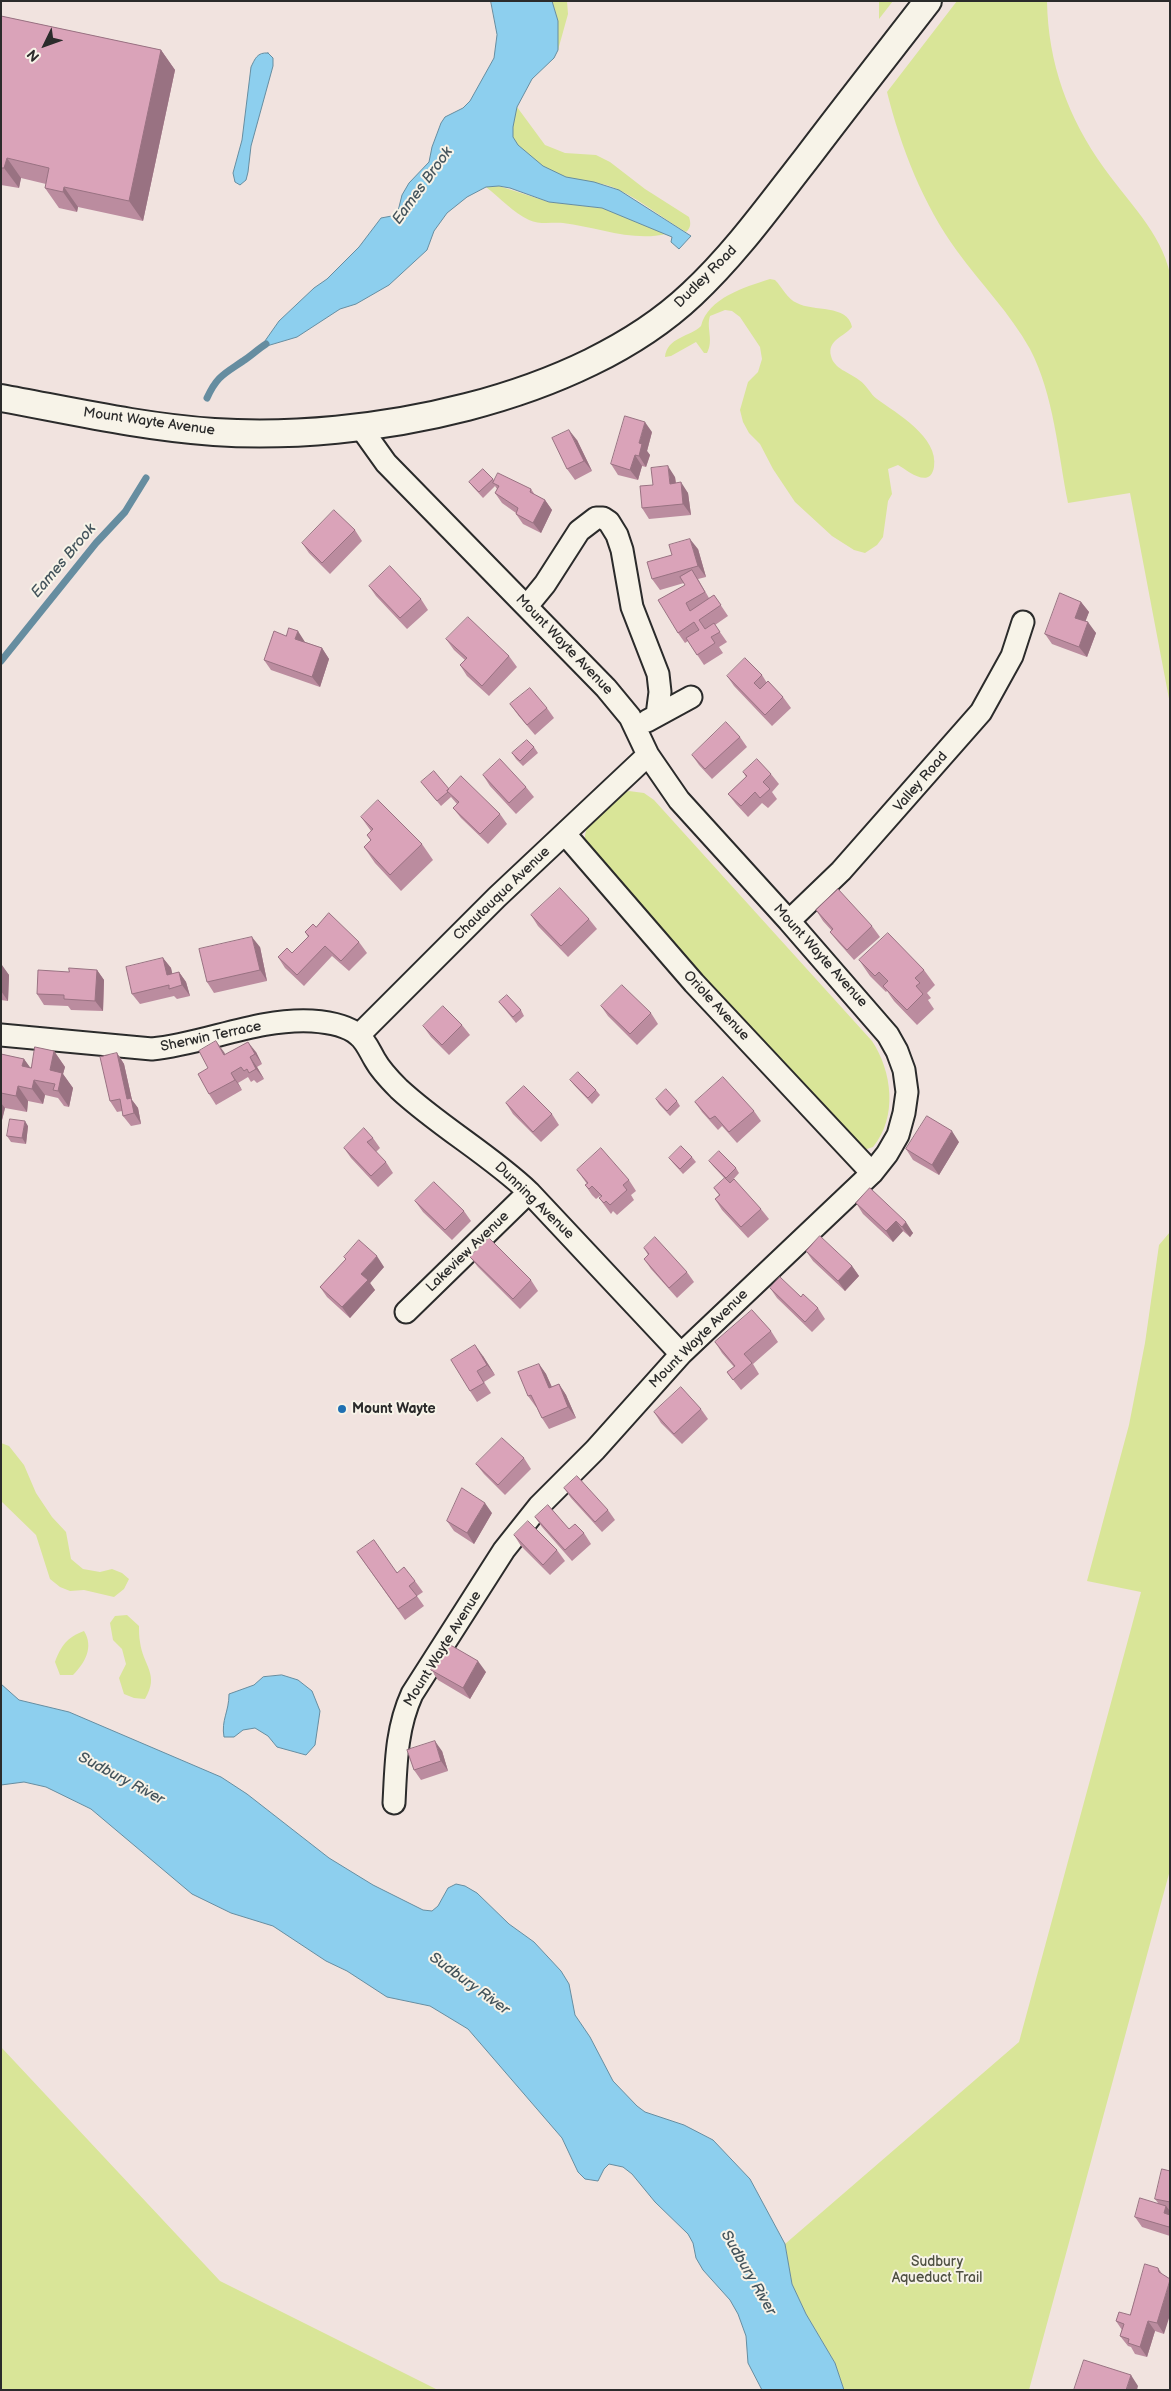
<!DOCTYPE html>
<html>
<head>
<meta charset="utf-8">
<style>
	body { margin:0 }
	#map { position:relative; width:1171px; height:2391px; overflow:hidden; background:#f1e3df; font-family:"Balsamiq Sans",sans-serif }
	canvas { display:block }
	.frame { position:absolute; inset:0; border:2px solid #2b2b2b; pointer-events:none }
	.north { position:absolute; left:20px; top:20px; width:50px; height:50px; -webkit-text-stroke:4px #f7f3e8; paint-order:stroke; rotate:228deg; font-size:14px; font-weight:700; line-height:20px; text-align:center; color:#2b2b2b }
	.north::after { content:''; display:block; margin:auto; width:18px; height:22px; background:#2b2b2b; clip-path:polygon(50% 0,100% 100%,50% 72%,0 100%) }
</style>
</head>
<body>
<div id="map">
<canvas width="1171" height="2391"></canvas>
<div class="frame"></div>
<div class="north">N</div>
</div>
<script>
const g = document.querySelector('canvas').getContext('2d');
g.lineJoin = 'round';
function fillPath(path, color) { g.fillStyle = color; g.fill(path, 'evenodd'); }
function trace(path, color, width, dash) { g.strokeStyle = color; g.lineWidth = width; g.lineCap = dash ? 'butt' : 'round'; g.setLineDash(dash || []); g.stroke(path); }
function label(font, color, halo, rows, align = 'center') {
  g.font = font + ' "Balsamiq Sans",sans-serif'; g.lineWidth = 4; g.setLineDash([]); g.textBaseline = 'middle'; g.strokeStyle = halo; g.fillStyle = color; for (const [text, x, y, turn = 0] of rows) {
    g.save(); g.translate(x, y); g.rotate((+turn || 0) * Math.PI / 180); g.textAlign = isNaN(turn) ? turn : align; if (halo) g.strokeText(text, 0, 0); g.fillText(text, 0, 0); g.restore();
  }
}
const green = new Path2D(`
	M552 1H567L568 14 558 50V21Z
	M879 1H893L879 19Z
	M957 1H1047C1048 63 1068 118 1104 168 1128 202 1161 232 1170 274V704L1130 493 1068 503C1058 453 1054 395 1030 349 1010 313 981 284 957 251 923 204 901 148 887 92Z
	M517 107 545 145 565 153 596 155 610 162 645 189 689 217C691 223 691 228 686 232 663 219 641 200 617 189 605 183 593 183 580 181 561 178 519 157 513 138 510 128 514 116 517 107Z
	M499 186 549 202 602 208 666 234C632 242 597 227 563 223 552 222 540 225 529 220 514 213 500 198 486 187Z
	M770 279 775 280C783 288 787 299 797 303 813 312 848 304 852 327 844 337 827 340 831 356 834 369 849 372 859 380 867 385 870 394 877 399 896 413 939 437 934 467 930 490 907 470 898 465L888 469 892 494 888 501 883 537 877 545 865 553 854 550 832 536 795 502 773 469 760 444 749 433 743 422 740 410 748 382 758 372 762 359 760 347 740 317 732 311 725 310 710 316C706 328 714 340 707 353H704L696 342 671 356 665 357C667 337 690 337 701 326 708 298 745 287 770 279Z
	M629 791 644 793 654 800 872 1041C892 1071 898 1117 873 1147L864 1150 853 1145 586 846C585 841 584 836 586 831 589 822 620 793 629 791Z
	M1170 1232V1870L1029 2390H844L835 2363 806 2314 792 2284 785 2244 1019 2042 1141 1592 1087 1581 1129 1425 1145 1343 1159 1245Z
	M1 1443 9 1446 24 1465 36 1493 52 1517 66 1532 71 1559 83 1569 100 1572 112 1569 122 1573 129 1579 124 1589 114 1597 84 1590 70 1591 60 1587 50 1579 36 1535 1 1501Z
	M127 1615 139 1626C139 1631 139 1637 140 1642 143 1666 160 1674 145 1699L134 1698 124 1694 119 1678 126 1664 122 1649 113 1640 110 1623 115 1616Z
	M84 1631C94 1647 85 1663 73 1675H60L55 1662C61 1646 67 1637 84 1631Z
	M1 2047 220 2281 438 2390H1Z`);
const water = new Path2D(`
	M491 1H552L558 21V50L554 58 532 79 517 107 513 127V137L518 145 543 166 566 177 594 182 619 190 691 236 679 249 671 242 672 237 602 208 549 202 510 188 499 186 486 187 467 197 447 213 434 231 427 250 389 285 356 304 340 309 297 337 260 348 279 321 314 288 327 279 359 247 381 218 397 215 402 195 409 183 429 162 432 147 441 123 445 117 463 108 470 101 494 58 497 35Z
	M268 53 273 58V66L251 146 248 172 246 180 240 185 235 182 233 173 242 140 251 67C255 59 257 52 268 53Z
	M282 1675 298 1680 312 1691 320 1711 315 1745 306 1755 277 1747 268 1736 255 1728 243 1730 234 1737H224C221 1720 229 1712 229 1694L254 1685 263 1677Z
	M1 1684 19 1700 69 1712 221 1777 247 1794 329 1858 373 1885 423 1910 432 1911 438 1906 448 1888 456 1884 465 1886 477 1893 509 1924 534 1942 561 1971 569 1984 575 2015 590 2037 613 2081 637 2106 645 2112 684 2125 713 2140 750 2179 785 2244 792 2284 806 2314 835 2363 844 2390H762L748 2363 746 2336 738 2314 730 2300 703 2270 696 2258 693 2243 688 2234 655 2202 632 2174 623 2167 609 2164 604 2169 598 2181 585 2179 578 2172 562 2138 468 2029 430 2006 387 1997 347 1971 326 1961 273 1926 231 1913 192 1894 91 1809 46 1787 24 1782 1 1785Z`);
const stream = new Path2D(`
	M207 398C217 376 224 374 243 361 251 356 258 349 266 344
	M1 661 96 543 125 512 146 478`);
const minor = new Path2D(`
	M361 428 386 463 606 688 630 717 648 755 679 800 789 921 888 1035 897 1051 904 1070 907 1092 904 1113 898 1135 887 1154 872 1173 681 1354 595 1450 539 1506 504 1550 412 1694C396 1729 396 1765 394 1803
	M527 606 545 584 579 531 596 518H603L609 522 617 535 622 550 632 607 658 674 660 692 657 715
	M647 721 691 697
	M565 834 694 983 872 1173
	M789 921 841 871 981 712 1012 656 1023 622
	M1 1035 152 1049C205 1044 257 1018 312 1021 326 1022 347 1025 358 1035 366 1041 370 1052 375 1060 381 1071 390 1080 399 1089 440 1127 489 1154 529 1192L681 1354
	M359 1035 497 897 648 755
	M406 1312 529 1192`);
const tertiary = new Path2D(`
	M1 398C72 411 142 427 214 432 365 442 579 401 692 294 735 254 770 205 806 159 846 106 887 54 928 1`);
const wall = new Path2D(`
	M1 16 161 50 175 70 143 221 78 207 77 212 59 208 45 188 46 184 21 178 19 188 1 185Z
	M652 432 647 451 650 455 646 467 642 466 638 480 618 475 611 464Z
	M577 440 592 471 575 480 567 469Z
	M483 469 494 480 531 489 535 495 545 500 552 510 541 533 523 524 516 514V513L502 503 495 493 497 489 495 486 483 498 473 487 469 482Z
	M675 477 676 483 688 493 691 515 649 519 642 508 653 485Z
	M355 530 362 541 330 574 309 553 302 543Z
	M698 549 706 577 698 579 709 598 714 595 728 616 715 625 727 642 719 647 723 653 704 665 688 641 685 643 678 633 685 585 684 583 660 590 652 579Z
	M369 586 421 599 428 610 407 629 376 596Z
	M1081 602 1089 612 1085 621 1096 633 1087 657 1052 644 1045 634Z
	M446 639 509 656 517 667 489 696 467 676 460 665 465 660 454 650Z
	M305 642 322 648 329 659 320 687 271 670 264 660Z
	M762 675 767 683 783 697 791 708 772 726 734 686 727 676Z
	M510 704 547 708 554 718 535 735 518 715Z
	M740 737 747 747 712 779 699 765 692 755Z
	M534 747 538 753 523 766 516 759 512 753Z
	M743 772 771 774 779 784 772 792 777 799 768 808 762 803 748 817 736 804 728 794 746 777Z
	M483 775 526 787 534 797 516 814 490 786Z
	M421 782 449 789 500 814 507 824 488 844 461 818 453 808 457 804 451 797 441 806Z
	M361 817 422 844 433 860 401 891 375 863 364 847 371 841 367 835 371 831Z
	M816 910 872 926 880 937 854 960 838 942 830 932 832 931 823 921Z
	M531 915 589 919 597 929 568 957 538 926Z
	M316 927 359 942 367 953 349 971 332 956 304 986 285 968 278 957 292 953 308 937 305 932Z
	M260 947 267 981 214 993 207 982Z
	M163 958 171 968 172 974 179 972 186 982 190 996 177 999 174 996 140 1004 132 994Z
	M859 960 924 970 935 985 927 993 931 998 928 1000 934 1009 917 1025 894 1001 887 991 886 992 870 976Z
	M1 965 9 975 8 1001 1 1000Z
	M97 970 104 980 103 1011 71 1010 68 1006 44 1005 37 994 69 972Z
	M499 1002 521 1010 524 1016 516 1023Z
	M601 1006 651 1013 658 1024 637 1045 608 1016Z
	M462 1025 470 1035 449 1055 431 1037 423 1026Z
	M54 1051 65 1067 63 1074 73 1088 69 1107 64 1106 58 1098 45 1095 43 1104 28 1101 27 1112 5 1108 2 1120H1V1054L24 1059 30 1068Z
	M224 1052 225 1055 256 1052 262 1064 257 1067 264 1079 257 1083 254 1080 251 1082 248 1077 238 1083 242 1090 216 1105 209 1094Z
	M117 1053 124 1064 132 1100 138 1108 141 1124 131 1126 123 1116 122 1111 117 1112 110 1101Z
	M570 1080 596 1090 600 1095 592 1104 574 1085Z
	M656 1099 677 1101 680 1106 670 1116 659 1104Z
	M695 1102 754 1111 761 1121 737 1143 722 1126 718 1130 702 1112Z
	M506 1103 552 1114 559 1125 541 1142 513 1114Z
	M28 1126 26 1144 11 1142 7 1136Z
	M373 1138 380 1148 376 1152 386 1162 393 1173 378 1187 351 1158 344 1148Z
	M959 1142 939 1175 913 1160 906 1149Z
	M692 1157 696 1162 683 1174 673 1163 669 1158Z
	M709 1161 736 1168 739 1173 730 1183 761 1209 769 1219 748 1238 722 1210 715 1199 719 1195 714 1188 725 1179 713 1166Z
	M577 1170 629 1180 636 1191 631 1195 634 1200 617 1215 613 1211 611 1214 599 1198 601 1197 600 1196 596 1199 592 1195 585 1185 587 1184Z
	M870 1188 913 1233 910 1237 903 1231 893 1242 863 1214 856 1203Z
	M415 1201 464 1211 471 1221 452 1240 423 1212Z
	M644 1248 687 1272 694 1282 677 1298 651 1269 644 1259 648 1255Z
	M806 1251 852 1266 859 1276 845 1291 813 1261Z
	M344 1257 384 1267 370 1283 375 1290 350 1318 327 1297 320 1287 346 1259Z
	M470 1257 531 1280 538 1291 520 1309 478 1267Z
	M770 1288 801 1297 818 1308 825 1319 812 1332 777 1298Z
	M771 1331 778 1342 753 1364 759 1374 741 1390 727 1372 734 1367 722 1353 715 1342Z
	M483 1356 495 1375 484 1382 491 1393 477 1402 470 1391Z
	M539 1364 546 1374 552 1387 559 1384 566 1395 576 1418 549 1429 542 1418 536 1406V1407L528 1396Z
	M701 1409 708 1419 682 1444 661 1423 654 1412Z
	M524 1458 531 1469 505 1495 484 1474 476 1464Z
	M564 1488 608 1510 615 1520 602 1532 571 1498Z
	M492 1513 474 1544 454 1531 447 1521Z
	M535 1517 584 1533 591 1544 572 1561 542 1527Z
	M514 1535 557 1550 565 1561 550 1575 521 1546Z
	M357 1552 415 1581 423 1592 417 1596 424 1606 405 1620Z
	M431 1670 486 1672 470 1699 438 1680Z
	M442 1751 448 1771 421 1780 414 1770Z
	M1170 2171V2236L1142 2227 1135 2217 1158 2203 1155 2199Z
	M1158 2268 1163 2275 1164 2334 1155 2331 1147 2357 1135 2354 1131 2347 1128 2346 1120 2336 1122 2330 1116 2321 1130 2315Z`);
const shadedWall = new Path2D(`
	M161 50 175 70 143 221 129 201Z
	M7 158 21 178 19 188 4 168Z
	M64 187 78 207 77 212 63 192Z
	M645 422 652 432 647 451 650 455 646 467 639 456V443Z
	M569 430 577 440 592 471 584 461Z
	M635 455 642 466 638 480 630 470Z
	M668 466 675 477 677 494 670 484Z
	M681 482 688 493 691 515 683 504Z
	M545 500 552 510 541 533 533 523Z
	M690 539 698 549 706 577 698 566Z
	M1081 602 1089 612 1083 628 1075 618Z
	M1088 622 1096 633 1087 657 1079 647Z
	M298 631 305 642 302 649 295 639Z
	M322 648 329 659 320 687 312 677Z
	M252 937 260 947 267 981 260 970Z
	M163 958 171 968 175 985 167 975Z
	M2 965 9 975 8 1001 1 991Z
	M97 970 104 980 103 1011 95 1001Z
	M179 972 186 982 190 996 182 985Z
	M216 1041 224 1052 231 1066 224 1055Z
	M248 1042 256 1052 262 1064 255 1054Z
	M54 1051 65 1067 63 1074 73 1088 69 1107 58 1091 50 1070Z
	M117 1053 124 1064 132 1100 138 1108 141 1124 134 1113 127 1099Z
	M250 1057 257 1067 264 1079 256 1069Z
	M24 1059 35 1074 22 1066Z
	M231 1073 238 1083 242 1090 235 1080Z
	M34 1080 45 1095 43 1104 32 1089Z
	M18 1086 28 1101 27 1112 16 1096Z
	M1 1103 5 1108 2 1120 1 1119Z
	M25 1121 28 1126 26 1144 22 1138Z
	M952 1131 959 1142 939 1175 932 1165Z
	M896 1221 903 1231 893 1242 886 1231Z
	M906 1222 913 1233 910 1237 902 1227Z
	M377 1256 384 1267 370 1283 375 1290 350 1318 342 1307 361 1274Z
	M852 1266 859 1276 845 1291 838 1281Z
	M475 1345 483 1356 495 1375 487 1365Z
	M539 1364 546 1374 557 1399 549 1388Z
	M559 1384 566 1395 576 1418 568 1407Z
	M485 1503 492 1513 474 1544 467 1533Z
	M478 1661 486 1672 470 1699 463 1688Z
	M435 1741 442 1751 448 1771 441 1761Z
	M1166 2206 1170 2211V2222L1164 2213Z
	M1170 2280V2315L1164 2334 1157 2323Z
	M1148 2321 1155 2331 1147 2357 1140 2347Z
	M1131 2375 1138 2386 1137 2390H1126Z`);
const building = new Path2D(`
	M1 16 161 50 129 201 64 187 63 192 45 188 49 168 7 158 4 168H1Z
	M625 416 645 422 639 443 642 444 639 456 635 455 630 470 611 464Z
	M569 430 584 461 567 469 552 438Z
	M668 466 670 484 681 482 683 504 642 508 640 486 653 485 651 468Z
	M483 469 493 479 479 492 469 482Z
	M498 473 531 489 530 492 545 500 533 523 516 514 518 508 495 493 499 486 493 483Z
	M334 510 355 530 322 563 302 543Z
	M690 539 698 566 652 579 647 562 672 555 669 545Z
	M390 566 421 599 400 618 369 586Z
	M692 570 705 592 686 603 690 611 714 595 721 605 699 620 705 629 714 623 720 632 711 637 715 643 697 655 686 638 699 630 694 622 678 633 658 600 685 585 680 577Z
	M1060 593 1081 602 1075 618 1088 622 1079 647 1045 634Z
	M468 617 509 656 482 686 460 665 467 658 446 639Z
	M289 628 298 631 295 639 322 648 312 677 264 660 274 631 286 636Z
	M745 658 762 675 754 683 760 689 768 681 783 697 765 715 727 676Z
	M530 688 547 708 527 725 510 704Z
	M726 722 740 737 705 769 692 755Z
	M527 740 534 747 520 761 512 753Z
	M500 759 526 787 509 803 483 775Z
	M757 759 771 774 763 782 770 789 760 798 755 792 741 806 728 794 747 776 743 772Z
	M434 771 449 789 447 791 448 792 437 801 421 782Z
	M461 776 500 814 480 834 453 808 459 802 447 791Z
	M378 800 422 844 390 875 364 847 371 840 367 835 373 829 361 817Z
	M560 888 589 919 561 946 531 915Z
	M838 889 872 926 847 950 830 932 833 929 816 910Z
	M329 913 359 942 341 961 325 946 297 975 278 957 287 948 292 953 309 936 305 932 313 924 316 927Z
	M888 933 924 970 915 978 920 983 916 986 923 994 907 1010 883 986 888 981 879 972 875 976 859 960Z
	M252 937 260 970 207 982 199 949Z
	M163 958 167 975 179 972 182 985 169 989V985L132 994 126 967Z
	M69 968 97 970 95 1001 64 999V995L37 994 38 970 69 972Z
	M622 985 651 1013 630 1034 601 1006Z
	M507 995 521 1010 513 1017 499 1002Z
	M443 1006 462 1025 442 1045 423 1026Z
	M216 1041 224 1055 248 1042 255 1054 250 1057 256 1069 249 1073 247 1069 244 1071 241 1067 231 1073 235 1080 209 1094 198 1074 208 1068 199 1051Z
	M35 1047 54 1051 50 1070 62 1073 58 1091 53 1090 55 1084 34 1080 32 1089 18 1086 16 1096 1 1093V1054L24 1059 22 1066 31 1068Z
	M117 1053 127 1099 131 1098 134 1113 123 1116 120 1099 110 1101 100 1057Z
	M578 1072 596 1090 588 1098 570 1080Z
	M723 1077 754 1111 729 1132 715 1116 710 1119 695 1102Z
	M524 1086 552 1114 533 1132 506 1103Z
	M666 1089 677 1101 667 1111 656 1099Z
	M927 1116 952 1131 932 1165 906 1149Z
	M10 1119 25 1121 22 1138 7 1136Z
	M364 1128 373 1138 367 1142 386 1162 371 1176 344 1148Z
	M681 1146 692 1157 680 1169 669 1158Z
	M601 1148 629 1180 623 1185 627 1190 610 1205 606 1201 604 1203 599 1198 602 1196 592 1186 589 1189 585 1185 588 1183 577 1170Z
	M719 1151 736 1168 726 1178 709 1161Z
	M725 1178 730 1183 734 1179 761 1209 741 1227 715 1199 720 1195 714 1188Z
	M434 1182 464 1211 445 1230 415 1201Z
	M870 1188 906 1222 902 1227 896 1221 886 1231 856 1203Z
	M820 1236 852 1266 838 1281 806 1251Z
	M655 1237 687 1272 669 1288 644 1259 649 1254 644 1248Z
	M489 1238 531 1280 513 1299 470 1257Z
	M359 1240 377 1256 361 1274 368 1280 342 1307 320 1287 346 1259 344 1257Z
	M780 1277 801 1297 803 1294 818 1308 805 1322 770 1288Z
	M752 1310 771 1331 744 1354 752 1363 733 1380 727 1372 735 1366 715 1342Z
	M475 1345 487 1365 477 1371 484 1383 470 1391 451 1360Z
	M539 1364 549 1388 559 1384 568 1407 542 1418 531 1395 528 1396 518 1372Z
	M681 1387 701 1409 674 1434 654 1412Z
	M502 1438 524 1458 498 1485 476 1464Z
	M577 1476 608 1510 595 1522 564 1488Z
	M462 1488 485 1503 467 1533 447 1521Z
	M548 1505 569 1529 575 1524 584 1533 565 1550 535 1517Z
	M528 1521 557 1550 543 1565 514 1535Z
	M374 1540 397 1573 404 1567 415 1581 409 1586 417 1596 398 1609 357 1552Z
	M447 1643 478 1661 463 1688 431 1670Z
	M435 1741 441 1761 414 1770 407 1750Z
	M1162 2169 1170 2171V2202L1155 2199Z
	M1140 2198 1166 2206 1164 2213 1170 2215V2224L1169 2227 1135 2217Z
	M1145 2264 1158 2268 1159 2272 1170 2279V2280L1157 2323 1148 2321 1140 2347 1128 2343 1129 2339 1120 2336 1124 2324 1116 2321 1119 2312 1130 2315Z
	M1084 2360 1131 2375 1126 2390H1074Z`);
const markers = [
	[342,1409,5,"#1f6fb2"]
];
const streetNames = [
	["Dudley Road",706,277,-45],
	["Mount Wayte Avenue",149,422,8],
	["Mount Wayte Avenue",564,645,46],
	["Valley Road",921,782,-49],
	["Chautauqua Avenue",502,894,-44],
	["Mount Wayte Avenue",820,956,48],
	["Oriole Avenue",716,1006,47],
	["Sherwin Terrace",211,1037,-12],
	["Dunning Avenue",534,1201,44],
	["Lakeview Avenue",468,1252,-44],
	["Mount Wayte Avenue",699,1339,-45],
	["Mount Wayte Avenue",443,1649,-58]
];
const poiNames = [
	["Mount Wayte",352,1409]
];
const parkNames = [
	["Sudbury",937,2262],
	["Aqueduct Trail",937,2278]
];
const waterNames = [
	["Eames Brook",423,186,-54],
	["Eames Brook",64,561,-50],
	["Sudbury River",121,1779,28],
	["Sudbury River",469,1984,36],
	["Sudbury River",748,2273,60]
];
fillPath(green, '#d9e598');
fillPath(water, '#8dcfee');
trace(water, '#668da0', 1);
trace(stream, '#668da0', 7);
trace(minor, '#2b2b2b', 25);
trace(tertiary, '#2b2b2b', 30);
trace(minor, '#f7f3e8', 21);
trace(tertiary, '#f7f3e8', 26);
fillPath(wall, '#bb8c9f');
fillPath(shadedWall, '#997282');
fillPath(building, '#daa3b9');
trace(building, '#997282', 1);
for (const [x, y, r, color] of markers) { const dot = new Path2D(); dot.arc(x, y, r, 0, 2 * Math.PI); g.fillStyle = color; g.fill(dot); trace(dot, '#f7f3e8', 2); }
label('14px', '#2b2b2b', '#f7f3e8', streetNames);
label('bold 14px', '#2b2b2b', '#f7f3e8', poiNames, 'left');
label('14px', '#4e5041', '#f7f3e8', parkNames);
label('italic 15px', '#44545c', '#f7f3e8', waterNames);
</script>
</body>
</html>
